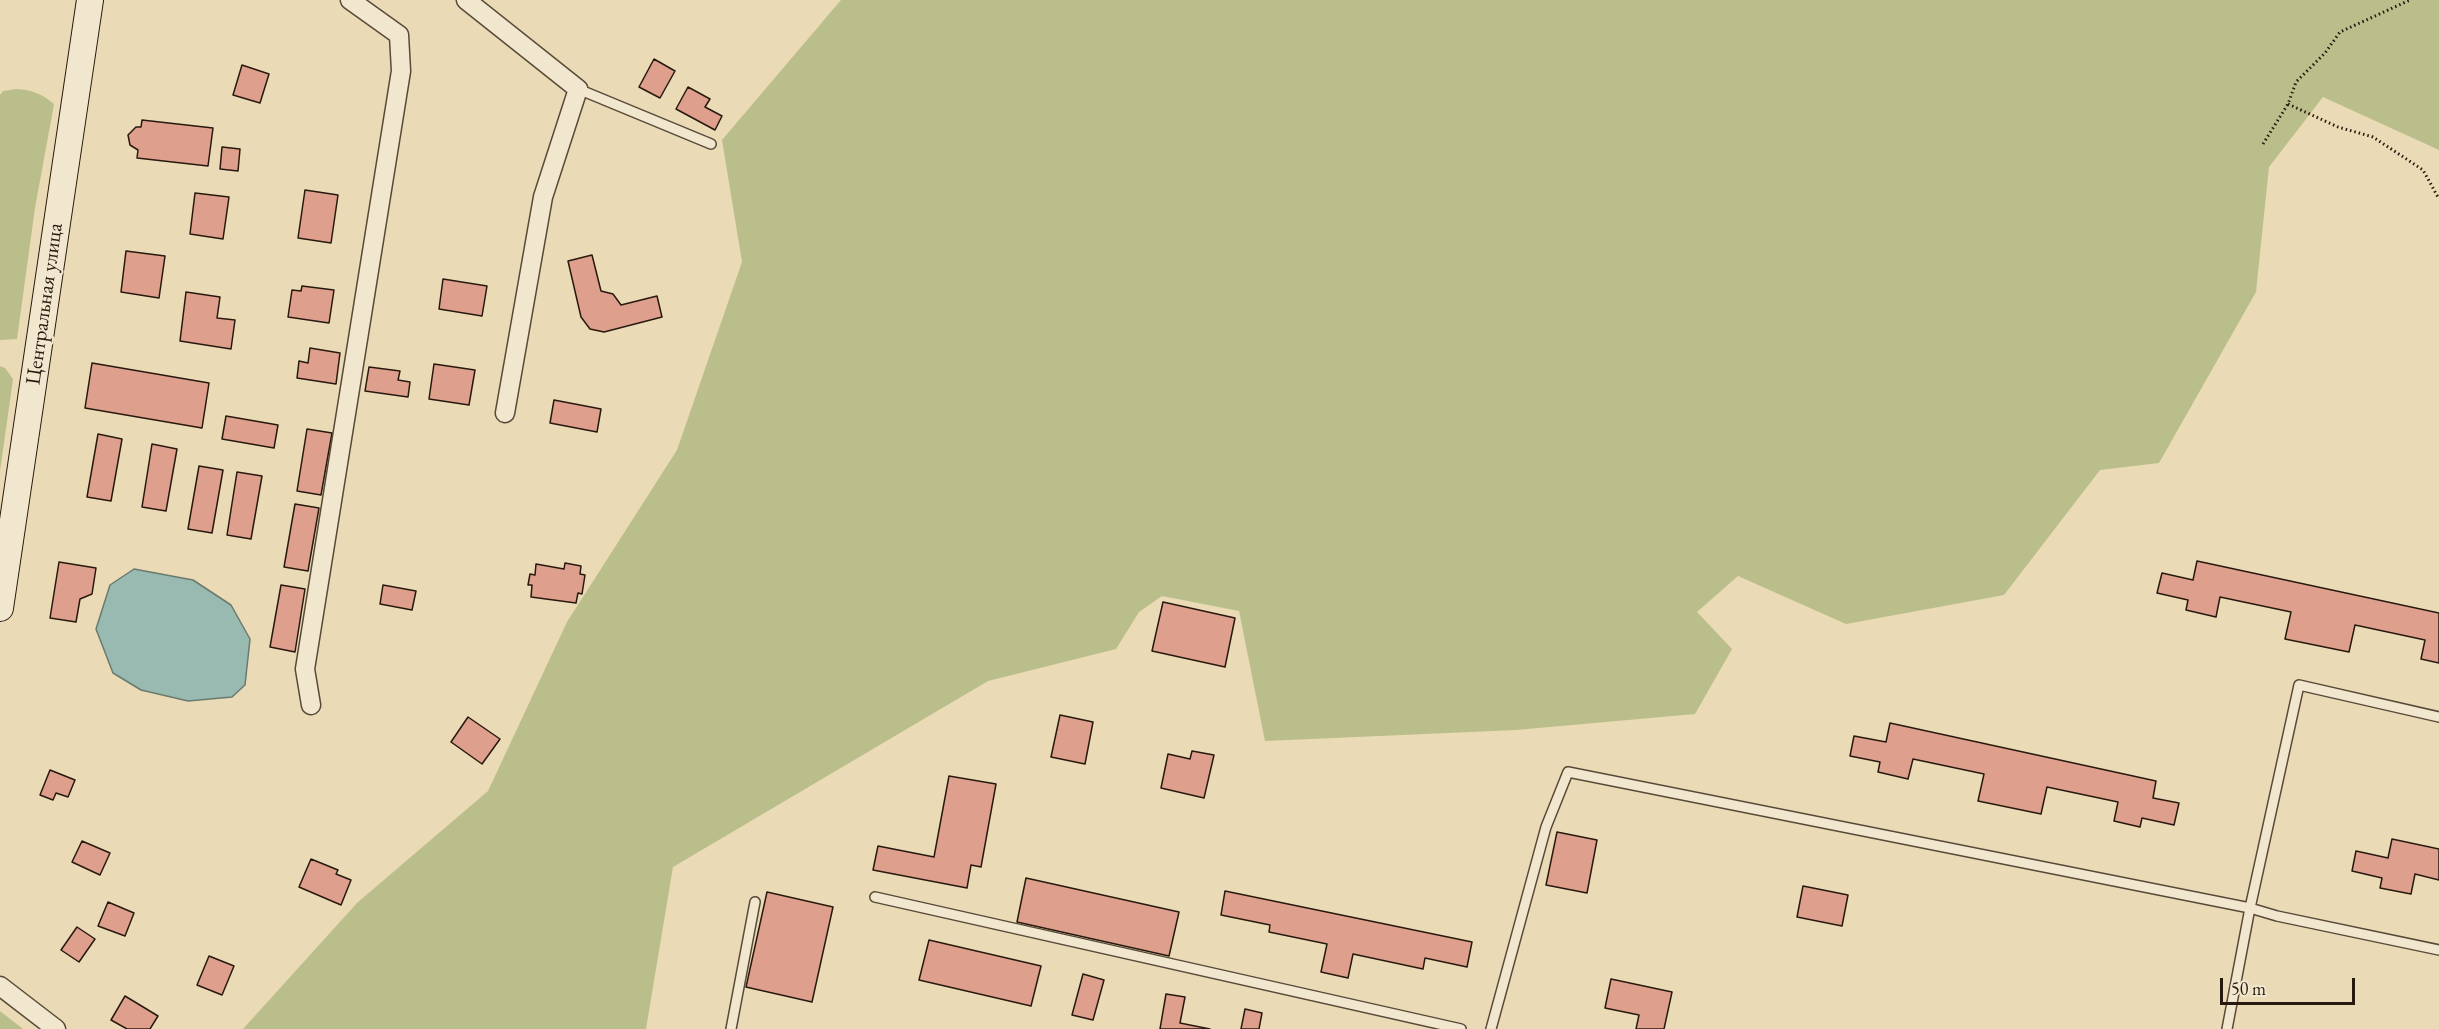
<!DOCTYPE html>
<html>
<head>
<meta charset="utf-8">
<style>
	body { margin:0 }
	#map { position:relative; width:2439px; height:1029px; overflow:hidden; background:#eadab5; font-family:"EB Garamond",serif }
	canvas { display:block }
	.scale { position:absolute; left:2220px; top:978px; width:135px; height:27px; box-sizing:border-box; border:3px solid #28190e; border-top:0; padding-left:8px; font-size:18px; line-height:21px; white-space:nowrap; color:#28190e; -webkit-text-stroke:4px #f1e7cf; paint-order:stroke }
</style>
</head>
<body>
<div id="map">
<canvas width="2439" height="1029"></canvas>
<div class="scale">50 m</div>
</div>
<script>
const g = document.querySelector('canvas').getContext('2d');
g.lineJoin = 'round';
function fillPath(path, color) { g.fillStyle = color; g.fill(path, 'evenodd'); }
function trace(path, color, width, dash) { g.strokeStyle = color; g.lineWidth = width; g.lineCap = dash ? 'butt' : 'round'; g.setLineDash(dash || []); g.stroke(path); }
function label(font, color, halo, rows, align = 'center') {
  g.font = font + ' "EB Garamond",serif'; g.lineWidth = 4.5; g.setLineDash([]); g.textBaseline = 'middle'; g.strokeStyle = halo; g.fillStyle = color; for (const [text, x, y, turn = 0] of rows) {
    g.save(); g.translate(x, y); g.rotate((+turn || 0) * Math.PI / 180); g.textAlign = isNaN(turn) ? turn : align; if (halo) g.strokeText(text, 0, 0); g.fillText(text, 0, 0); g.restore();
  }
}
const green = new Path2D(`
	M841 0H2439V150L2323 97 2269 167 2256 292 2159 463 2100 470 2004 595 1846 624 1738 576 1697 612 1732 649 1695 714 1516 730 1265 741 1239 611 1162 596 1139 612 1116 649 988 681 673 867 646 1029H243L357 903 488 791 567 622 677 450 742 262 722 140Z
	M17 89C32 90 42 94 54 104L35 208 17 339 0 340V95L3 91Z
	M0 366 5 368 13 379 0 471Z
	M0 1011 23 1029H0Z`);
const water = new Path2D(`
	M134 569 193 580 231 605 250 639 245 685 232 697 188 701 141 690 113 673 96 629 110 585Z`);
const building = new Path2D(`
	M654 59 675 71 660 98 639 87Z
	M242 65 269 74 260 103 233 95Z
	M688 87 710 99 705 107 722 116 715 130 676 109Z
	M142 120 213 128 208 166 137 158 138 150 130 145 128 135 136 127H141Z
	M222 147 240 149 238 171 220 169Z
	M305 190 338 195 331 243 298 238Z
	M195 193 229 197 223 239 190 234Z
	M126 251 165 256 159 298 121 292Z
	M592 255 601 291 613 294 621 305 657 296 662 317 604 332 590 329 581 317 568 261Z
	M443 279 487 286 482 316 439 309Z
	M302 286 334 290 329 323 288 317 292 290 301 291Z
	M186 292 220 297 217 318 235 320 231 349 180 341Z
	M310 348 340 353 336 384 297 378 299 361 308 363Z
	M92 363 209 383 202 428 85 408Z
	M434 364 475 370 469 405 429 399Z
	M369 367 400 371 398 380 410 382 408 397 365 391Z
	M554 400 601 409 597 432 550 423Z
	M226 416 278 425 274 448 222 439Z
	M307 429 332 433 321 495 297 491Z
	M98 434 122 439 111 501 87 497Z
	M152 444 177 449 166 511 142 507Z
	M199 466 223 470 212 533 188 529Z
	M237 472 262 476 251 539 227 535Z
	M295 504 319 508 308 571 284 567Z
	M2197 561 2439 613V663L2421 659 2425 640 2355 625 2349 652 2285 639 2291 612 2220 597 2216 617 2186 610 2188 600 2157 593 2162 573 2193 580Z
	M59 562 96 568 92 594 80 599 76 622 50 618Z
	M565 563 581 566 580 574 585 575 582 594 578 593 576 603 531 597 532 585H528L530 574 535 575 536 564 564 569Z
	M281 585 305 589 295 652 270 647Z
	M383 585 416 591 412 610 380 604Z
	M1163 602 1235 618 1225 667 1152 651Z
	M1060 715 1093 722 1085 764 1051 757Z
	M468 717 500 739 482 764 451 742Z
	M1890 723 2156 781 2153 798 2179 803 2174 825 2142 818 2140 827 2114 821 2118 802 2047 787 2041 814 1978 801 1984 774 1913 759 1908 779 1878 772 1880 762 1850 756 1854 736 1886 742Z
	M1192 751 1214 755 1204 798 1161 788 1168 754 1190 759Z
	M50 770 75 780 68 797 56 793 53 800 40 795Z
	M949 776 996 784 981 867 971 865 967 888 873 870 878 846 934 857Z
	M1557 832 1597 840 1587 893 1546 885Z
	M2392 839 2439 849V880L2415 874 2411 894 2380 888 2382 878 2352 871 2356 851 2388 858Z
	M82 841 110 853 100 875 72 862Z
	M311 859 338 870 336 874 351 880 341 905 299 887Z
	M1026 878 1179 912 1169 956 1017 922Z
	M1803 886 1848 895 1842 926 1797 917Z
	M1225 891 1472 942 1467 967 1425 958 1423 969 1353 954 1348 978 1321 972 1327 944 1269 932 1270 925 1221 915Z
	M767 892 833 907 812 1002 746 987Z
	M108 902 134 913 125 936 98 926Z
	M77 927 95 939 79 962 61 950Z
	M929 940 1041 966 1031 1006 919 980Z
	M209 956 234 966 222 995 197 985Z
	M1083 974 1104 980 1093 1020 1072 1015Z
	M1611 979 1672 992 1664 1029H1636L1639 1015 1605 1008Z
	M1166 994 1185 997 1180 1023 1210 1029H1160Z
	M125 996 158 1016 150 1029H127L111 1020Z
	M1245 1009 1262 1013 1259 1029H1241Z`);
const path = new Path2D(`
	M2288 104 2338 127 2373 137 2423 170 2439 199
	M2263 144 2288 104 2296 82 2325 53 2340 32 2410 0`);
const lane = new Path2D(`
	M578 89 711 144
	M875 897 1461 1029
	M731 1029 755 902
	M1491 1029 1546 827 1568 772 2250 908 2277 916 2439 950
	M2227 1029 2250 908 2299 685 2439 717`);
const street = new Path2D(`
	M466 0 578 89 543 197 505 413
	M311 705 305 669 401 71 399 35 350 0
	M0 986 56 1029`);
const secondary = new Path2D(`
	M0 608 90 0`);
const streetNames = [
	["Центральная улица",45,304,-82]
];
fillPath(green, '#babe8b');
fillPath(water, '#98bab0');
trace(water, '#6b7a6f', 1.5);
fillPath(building, '#dea08d');
trace(building, '#28190e', 1.5);
trace(lane, '#584938', 12);
trace(street, '#584938', 21);
trace(secondary, '#28190e', 28);
trace(path, '#28190e', 3, [1.5, 3]);
trace(lane, '#f1e7cf', 9);
trace(street, '#f1e7cf', 18);
trace(secondary, '#f1e7cf', 26);
label('21px', '#28190e', '#f1e7cf', streetNames);
</script>
</body>
</html>
